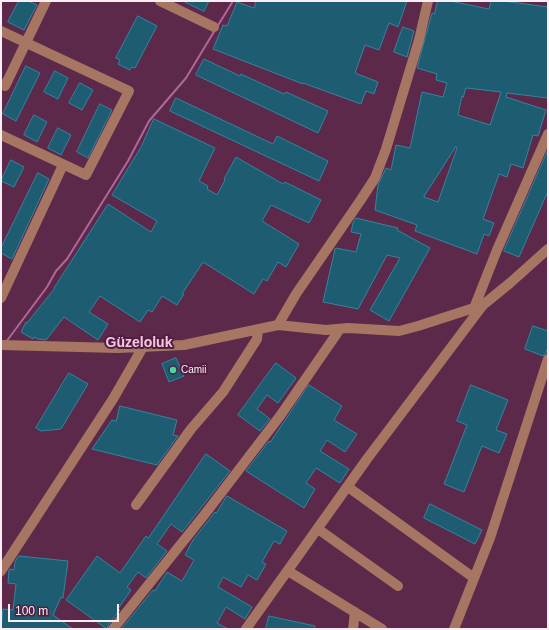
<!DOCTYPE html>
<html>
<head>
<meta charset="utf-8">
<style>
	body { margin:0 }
	#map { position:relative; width:549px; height:630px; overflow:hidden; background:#5c294b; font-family:Arial,sans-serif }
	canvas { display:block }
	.frame { position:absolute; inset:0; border:2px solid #fbedf5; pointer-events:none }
	.scale { position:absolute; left:8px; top:604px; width:111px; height:18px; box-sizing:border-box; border:2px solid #fbedf5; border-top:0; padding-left:5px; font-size:12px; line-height:14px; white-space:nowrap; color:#fbedf5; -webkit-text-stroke:3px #511f40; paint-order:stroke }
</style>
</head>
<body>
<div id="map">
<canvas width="549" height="630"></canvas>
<div class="frame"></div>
<div class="scale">100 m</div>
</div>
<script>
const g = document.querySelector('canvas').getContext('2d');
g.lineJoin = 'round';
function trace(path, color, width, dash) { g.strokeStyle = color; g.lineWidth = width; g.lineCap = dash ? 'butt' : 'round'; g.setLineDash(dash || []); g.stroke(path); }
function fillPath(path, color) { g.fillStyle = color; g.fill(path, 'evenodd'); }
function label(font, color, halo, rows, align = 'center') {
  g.font = font + ' Arial,sans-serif'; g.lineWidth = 4; g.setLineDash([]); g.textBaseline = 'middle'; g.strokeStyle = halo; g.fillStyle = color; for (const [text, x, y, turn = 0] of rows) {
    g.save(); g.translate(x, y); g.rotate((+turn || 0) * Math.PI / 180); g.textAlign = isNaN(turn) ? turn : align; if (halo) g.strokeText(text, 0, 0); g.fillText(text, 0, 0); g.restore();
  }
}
const stream = new Path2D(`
	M217 27 233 1
	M6 342 47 287 56 271 67 259 128 161 149 121 186 78 215 30`);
const building = new Path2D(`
	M19 1H28L37 5 24 30 8 22Z
	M183 1H209L204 11Z
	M256 1H407L398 27 389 23 379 50 365 45 355 73 378 82 374 94 366 91 361 104 303 83V84L213 49 223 25 227 26 237 2 254 8Z
	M438 1H450L489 9 491 1H503L548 7V98L507 93 506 97 546 110 538 136 533 135 523 168 511 164 507 177 499 174 483 219 494 223 489 236 484 234 477 254 415 231 417 225 375 210 378 185 386 168 391 170 396 145 410 148 422 92 443 97 447 83 436 80 437 74 417 68 432 13 434 14ZM466 88 501 92 490 125 458 115 462 96 463 97ZM456 147 457 148 438 202 424 197Z
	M138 16 157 26 135 68 132 67 130 70 118 64 120 60 116 58Z
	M403 27 414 31 407 57 394 52Z
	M204 59 240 76 241 74 284 94 286 92 328 111 318 133 196 75Z
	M26 66 40 73 16 121 3 114Z
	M55 71 68 78 58 99 44 92Z
	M80 83 93 90 82 110 69 103Z
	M176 98 273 144 277 136 328 161 319 181 170 111Z
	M100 104 112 110 88 158 77 152Z
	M34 115 47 122 37 142 24 135Z
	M154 119 215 148 199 181 208 186 207 189 217 195 225 180 224 179 236 157 283 184 285 182 321 200 309 223 271 205 262 221 299 244 286 267 278 262 267 281 263 279 254 294 203 262 182 294H184L177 305 162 296 152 312 148 310 140 322 100 296 89 312 108 324 98 340 64 317 46 340 38 339 34 337 33 339 21 332 26 322 27 323 55 288H54L108 204 151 232 157 221 112 195 141 147Z
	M58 128 71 135 61 155 48 148Z
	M548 150V191L519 257 504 251Z
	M11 160 24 167 14 187 1 181Z
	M38 173 49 179 12 259 1 253V248Z
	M356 218 398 228 397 230 430 248 389 321 370 310 400 258 387 255 358 309 323 302 335 249 336 248 356 252 361 234 351 232 353 223Z
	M533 326 548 331V347L546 353 543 356 525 349Z
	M176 358 184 376 169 382 162 364Z
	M276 363 296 378 278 403 267 395 257 409 270 419 260 431 238 415Z
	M69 373 88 384 61 429 41 431 36 428Z
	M309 385 342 406 334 420 357 434 345 452 327 440 320 451 349 469 340 483 316 468 306 483 315 489 304 508 246 471 269 441 270 442Z
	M471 385 508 400 496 430 507 434 499 453 482 446 464 492 444 484 467 425 457 421Z
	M120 406 177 420 173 435 178 436 157 465 92 449 112 420 116 421Z
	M206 454 230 471 182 532 171 524 157 544 167 551 146 578 138 572 127 587 131 590 118 609 120 610 108 625 107 629 66 600 97 556 120 573 146 536 148 538Z
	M227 496 287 531 280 544 274 541 262 562 266 564 257 580 248 575 241 587 223 577 218 587 252 607 245 619 226 607 217 623 228 629H121L153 590 155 591 167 572 182 581 194 560 185 555 193 540 215 512 216 513Z
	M430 504 482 530 475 544 424 518Z
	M19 556 68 561 63 598 61 597 53 615 73 629H1L3 609 13 610 16 584 8 583 9 570 10 569 14 570 15 562Z
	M269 616 315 626 314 629H266Z`);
const minor = new Path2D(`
	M160 1 214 27
	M1 31 129 91 86 175 1 135
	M1 84 5 86 46 1
	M1 298 63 165
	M474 308 497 250 548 134
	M278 325 296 294 360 201 375 178 386 149 419 40 428 1
	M1 345 118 348 184 345 278 325 326 330 348 328 399 331 418 326 483 305 510 283 548 249
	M348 487 474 578
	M136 505 191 429 223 392 257 339 258 330
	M318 529 398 586
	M1 571 113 399 143 347
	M288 571 382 629
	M113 629 205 514 280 416 340 329
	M246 629 367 459 483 305
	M353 629 355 612
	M454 629 490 538 548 359`);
const markers = [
	[173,370,4,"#4bd49b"]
];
const poiNames = [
	["Camii",181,370]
];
const districtNames = [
	["Güzeloluk",139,343]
];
trace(stream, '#af6799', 2);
fillPath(building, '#1e5d71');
trace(building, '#32859f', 1);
trace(minor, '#a67663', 10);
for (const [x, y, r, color] of markers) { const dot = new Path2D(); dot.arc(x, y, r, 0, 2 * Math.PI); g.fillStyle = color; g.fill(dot); trace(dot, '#511f40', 1.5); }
label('10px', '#fbedf5', '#511f40', poiNames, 'left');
label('bold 14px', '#f9c6e4', '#511f40', districtNames);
</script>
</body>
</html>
